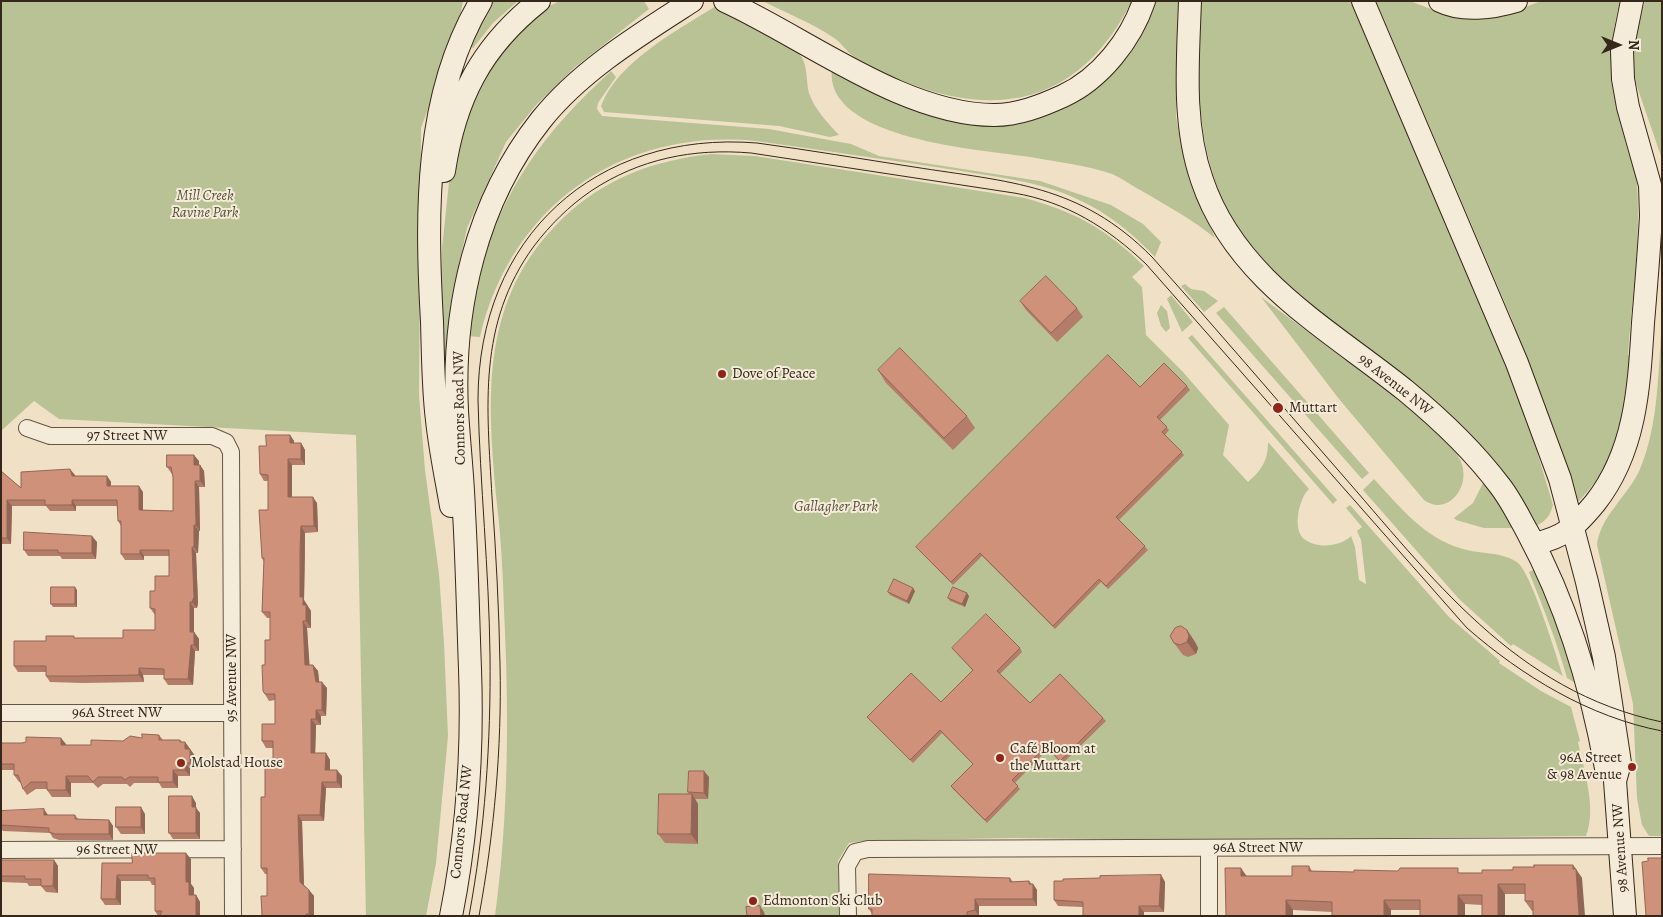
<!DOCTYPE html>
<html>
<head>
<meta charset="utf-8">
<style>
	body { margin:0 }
	#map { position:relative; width:1663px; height:917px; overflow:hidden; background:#f0e0c5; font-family:Alegreya,serif }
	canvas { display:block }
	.frame { position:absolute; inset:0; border:2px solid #35271a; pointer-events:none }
	.north { position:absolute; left:1593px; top:20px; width:50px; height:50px; -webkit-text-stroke:4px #f5ebd9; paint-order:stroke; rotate:90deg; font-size:14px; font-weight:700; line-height:20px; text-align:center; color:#35271a }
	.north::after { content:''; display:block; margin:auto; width:18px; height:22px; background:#35271a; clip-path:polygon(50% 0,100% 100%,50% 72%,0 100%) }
</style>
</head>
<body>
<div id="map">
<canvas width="1663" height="917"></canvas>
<div class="frame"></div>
<div class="north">N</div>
</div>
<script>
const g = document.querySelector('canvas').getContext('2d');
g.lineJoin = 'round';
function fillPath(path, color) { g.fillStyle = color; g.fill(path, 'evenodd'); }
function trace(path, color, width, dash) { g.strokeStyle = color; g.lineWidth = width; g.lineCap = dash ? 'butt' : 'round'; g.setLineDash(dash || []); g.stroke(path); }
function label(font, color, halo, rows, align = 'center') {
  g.font = font + ' Alegreya,serif'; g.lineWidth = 4; g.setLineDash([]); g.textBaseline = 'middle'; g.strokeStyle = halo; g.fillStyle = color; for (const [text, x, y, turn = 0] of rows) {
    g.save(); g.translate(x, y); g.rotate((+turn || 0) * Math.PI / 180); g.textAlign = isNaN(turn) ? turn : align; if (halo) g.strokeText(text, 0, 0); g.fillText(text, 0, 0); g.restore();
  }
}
const green = new Path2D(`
	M1 1H463L459 24 421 128 419 395 425 470 439 574 444 643 448 736 436 863 426 916H366L356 435 59 419 34 401 1 431Z
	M492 1H518L493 23 473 48 469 46Z
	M560 1H644L649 9 574 68 537 104 506 142 467 228 451 301 447 400 439 334 442 248 449 182 460 131 495 55 547 7Z
	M763 1H1132C1069 125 964 119 856 58 847 53 842 43 834 38 812 23 786 13 763 1Z
	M1156 1H1178L1176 117 1185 163 1215 238C1192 219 1167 206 1142 191 1132 186 1122 178 1112 174 1086 165 1057 162 1030 157 984 150 822 140 832 68 906 108 983 151 1067 106 1077 101 1087 89 1095 81 1107 71 1122 60 1132 48 1142 34 1150 17 1156 1Z
	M1200 1H1353L1504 357 1529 425 1553 505C1550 516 1546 521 1536 526L1252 251C1245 239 1235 228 1229 215 1195 145 1197 77 1200 1Z
	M1376 1H1410L1444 14 1472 18 1503 16 1541 1H1620C1606 51 1613 95 1626 144 1629 157 1636 171 1637 184 1641 240 1632 299 1628 355L1632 356C1624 419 1624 454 1578 502L1511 317Z
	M1645 1H1662V159L1632 72V41Z
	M716 6 803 50 800 55C808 64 806 82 809 93 815 110 827 122 839 135L830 137 779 126 604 112 601 106C618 61 678 30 716 6Z
	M611 71 616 77 598 103 597 109 602 116 769 129 851 144 879 156 1040 181 1111 205 1143 224 1161 242 1155 257C1132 233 1108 213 1077 199 1039 181 996 177 955 170 889 160 822 150 756 141 622 128 511 205 480 337L467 336C470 316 472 295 478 276 503 188 544 132 611 71Z
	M711 154 755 156 1025 198C1077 213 1105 228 1144 266L1132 277 1142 287 1146 335 1183 372 1229 425 1223 455 1248 482C1263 469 1268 459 1268 442L1309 489C1299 498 1292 529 1304 539 1317 549 1340 547 1351 536L1355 547 1359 580 1366 584 1361 540 1357 531 1362 527 1346 508 1350 505 1449 617 1500 661 1499 663 1541 691 1571 707 1580 741 1578 742C1584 771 1597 808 1586 836L1195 840 1012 838 862 841 849 843 838 861 839 916H495C509 814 509 712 504 610 503 574 501 539 497 504 487 397 479 299 563 218 605 178 655 160 711 154Z
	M1185 284 1191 289 1204 291 1218 301 1204 312 1181 286Z
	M1171 295 1193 322 1182 332 1167 299Z
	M1261 297C1296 323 1331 349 1365 375 1397 399 1430 422 1455 452 1478 479 1450 519 1424 500L1339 399Z
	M1161 305 1167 311 1170 328 1166 332 1161 326 1157 313Z
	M1224 307 1369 473 1362 479 1216 313Z
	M1662 321V836H1649L1642 825 1637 798 1633 704 1597 545C1600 516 1629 495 1640 469 1659 424 1658 370 1662 321Z
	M1192 335 1337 500 1333 504 1188 338Z
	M1374 479C1401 508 1424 538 1463 549 1479 554 1505 552 1518 563 1532 575 1556 655 1563 676L1513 644 1511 646 1459 599 1363 490Z
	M1483 483 1496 498 1514 528H1484L1456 520 1454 518 1473 503Z
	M1535 569 1542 581 1577 684 1567 678C1557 642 1543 607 1529 572Z`);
const minor = new Path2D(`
	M27 428 50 436H212L226 442 231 452 233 916
	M1 713H232
	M1 850 233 849
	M848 916 847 866 855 852 868 849 1662 846
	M1209 916V848`);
const secondary = new Path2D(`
	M725 1C806 38 904 115 994 115 1018 115 1041 106 1063 96 1100 79 1131 40 1144 1
	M1190 1C1188 60 1182 123 1202 180 1235 279 1329 329 1406 391 1440 419 1473 450 1500 486 1511 500 1519 517 1528 533 1568 607 1591 685 1606 768
	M1363 1 1517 363 1560 479 1587 582 1604 657 1620 763 1615 781 1625 916
	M1440 1C1462 12 1493 8 1516 1
	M444 171C455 98 481 47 539 1
	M451 506C446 477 440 449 437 420 433 388 433 354 432 322 426 214 424 96 481 1
	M1534 544C1565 537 1575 527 1595 503 1636 451 1639 387 1643 323 1646 287 1649 252 1651 216L1650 185 1628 107 1623 79 1622 51 1632 1
	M451 916C467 835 473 751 470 669 468 616 467 564 464 512 463 478 459 444 457 411 452 308 476 202 541 120 580 71 639 35 692 1`);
const tram = new Path2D(`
	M469 916C485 830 491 742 490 655 489 570 480 485 478 400 478 238 595 130 757 143 809 150 862 159 914 167 1009 182 1080 184 1152 257 1215 327 1276 399 1338 470 1432 577 1514 691 1662 722
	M479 916C494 834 502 748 500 665 499 609 496 553 492 497 487 407 477 324 534 246 550 225 569 206 591 191 639 159 693 148 751 153L1014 193C1067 202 1108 228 1146 264L1467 628C1522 676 1589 717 1662 731`);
const wall = new Path2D(`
	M1020 301 1077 308 1083 317 1057 342 1026 310Z
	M878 370 967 416 975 428 953 450 886 383Z
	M1187 386 1190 390 1160 420 1169 430 1165 435 1184 455 1119 520 1148 550 1108 589 1101 582 1055 629 982 556 953 585 916 547 1140 387Z
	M290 435 294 441V443H301L305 450V465H292V497L317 503 318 532 305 533V556L304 600 311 611V628H307L309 665H313L318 671 319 682 327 688 326 716H321V725H316L315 753H326L330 760V770L342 776V788H326L324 821H302L304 885 314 896V916H262L267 896V874H265L261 868 265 797 273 767V748H266L262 741 275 724V700L269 701 263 691 265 665 270 640V618H267L262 612 264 562 262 558 268 510V481H264L260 474 266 446Z
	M199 461V465H200L204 471 205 487H199L200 531H199L198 553H196L198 603 197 608H194V632L199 639V651H195L193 685H168L164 679V675H143L144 682 82 683 50 682 46 676V672H18L14 666 46 641 76 638H123L155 630V615L150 608 155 591 169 576V556H144V560H125L121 554V526L118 521 117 506H76V511H50L46 506H12L11 544H1V471L21 488 75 475V476H107L111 482V486L143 492V510L173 511V477L172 474 167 467Z
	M97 542 96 559H62L60 556H28L24 550Z
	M77 590V607H53L51 604Z
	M915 591 909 604 890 595 888 592Z
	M969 596 965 607 950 601 948 598Z
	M1187 630 1195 642 1198 648 1196 654 1188 657 1183 655 1174 643Z
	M952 648H1020L1022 652 1000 674 1030 703 1103 718 1106 721 1062 764 1048 749 1015 783 1020 789 987 823 953 789 951 786 973 764 942 733 913 763 867 717 941 702 973 671Z
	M159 735 163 740H180L182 742H185L195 756V769H190V776H178V788H162L159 783H134L130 787 127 784H103L98 788 93 783H71V797H52L47 790V789H36L27 795 23 789 21 782H19L14 775V770H1V743L66 744V745H91L123 741Z
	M709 777 708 799H695L698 804V844L665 843 658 834 689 794 688 792Z
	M196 803V808L200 813V839H173L169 833Z
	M1 811 48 815H75L78 819 109 820 113 826V840H59L53 838 50 833 3 831 1 829Z
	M145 814V834H121L116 827Z
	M191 859V884L194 888V895H196L200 902V916H158L155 911V885H152L150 881H121V905H105L101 899 102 863H132Z
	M1 860H54L58 866V893L46 892 41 886H29L27 883 1 882Z
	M1573 865 1582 878 1533 911H1532L1525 901V894H1505V916H1482V905L1465 904V916L1420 910H1391V916L1332 912 1293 910V916H1226L1246 876H1292L1309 866 1312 871 1354 872 1482 873 1534 867Z
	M1161 875 1165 882 1164 912H1144V916H1083V907L1058 906 1054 900 1063 881 1100 878Z
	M1010 878 1013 882 1029 881 1031 884H1033L1037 890V906H979V916H872V914L869 909Z`);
const shadedWall = new Path2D(`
	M290 435 294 441V449L290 443Z
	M301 443 305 450V465L301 459Z
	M194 455 199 461V471L194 465Z
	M288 459 292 465V504L288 497Z
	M200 465 204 471 205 487 200 481Z
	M70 469 75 475 76 482 72 476Z
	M107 476 111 482V492L107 486Z
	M195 481 199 487 200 531 196 525Z
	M139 486 143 492V516L139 510Z
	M313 497 317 503 318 532 314 526Z
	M7 500 12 506 11 544 7 538Z
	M72 500 76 506V511L72 505Z
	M194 525 199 531 198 553 194 547Z
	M301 526 305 533 304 600 311 611V628L306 621 300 597Z
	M92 536 97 542 96 559 92 553Z
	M192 547 196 553 198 603 197 608 192 602Z
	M140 550 144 556V560L140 554Z
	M75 587 77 590V607L75 604Z
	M913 588 915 591 909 604 907 601Z
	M967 593 969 596 965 607 962 604Z
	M190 602 194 608V639L190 632Z
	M303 621 307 628 310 671 305 665Z
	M1187 630 1195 642 1198 648 1196 654 1187 642Z
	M194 632 199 639V651L194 645Z
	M191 645 195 651 193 685 188 679Z
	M313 665 318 671 320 688 316 682Z
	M139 668 143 675 144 682 139 675Z
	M322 682 327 688 326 716 322 710Z
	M316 710 321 716V725L316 719Z
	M311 719 316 725 315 760 311 753Z
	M61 738 66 744V752L61 745Z
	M185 742 190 749H185Z
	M190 749 195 756V769L190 763Z
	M326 753 330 760V776L325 770Z
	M186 763 190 769V776L185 770Z
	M173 770 178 776V788L173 782Z
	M337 770 342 776V788L337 782Z
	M704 771 709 777 708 799 704 793Z
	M66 776 71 783V797L66 790Z
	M322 782 326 788 324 821 320 815Z
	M692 794 698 804V844L691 834Z
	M192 796 196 803V808L200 813V839L196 833 192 807Z
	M141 807 145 814V834L141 827Z
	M44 809 48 815H44Z
	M298 815 302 821 304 888 300 882Z
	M109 820 113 826V840L109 834Z
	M186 853 191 859V884L194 888V901L189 895 186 882Z
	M54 860 58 866V893L53 886Z
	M1573 865 1582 878 1585 916H1579Z
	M1241 868 1248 878 1241 876Z
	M117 875 121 881V905L116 899Z
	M1161 875 1165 882 1164 912 1159 906Z
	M1029 881 1033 886V884L1037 890V906L1033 899Z
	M1498 884 1505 894V916H1498Z
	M309 890 314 896V916H311L309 914Z
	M196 895 200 902V916H196Z
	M1458 895 1465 904V916H1458Z
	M975 899 979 906V916L975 910Z
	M1286 900 1293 910V916H1286Z
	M1384 900 1391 910V916H1384Z
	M760 906 764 912 765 916H761Z
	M1139 906 1144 912V916H1139Z`);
const building = new Path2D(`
	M1046 276 1077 308 1051 333 1020 301Z
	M900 348 967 416 944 438 878 370Z
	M1108 355 1140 387 1164 363 1187 386 1157 417 1167 427 1162 432 1182 452 1116 517 1145 546 1106 586 1099 579 1053 626 980 553 951 582 916 547Z
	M266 435H290V443H301V459H288V497H313L314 526H301L300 549V597H303V605H306V621H303L305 665H313L316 682H322V710H316V719H311V753H326L325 770H337V782H322L320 815H298L300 882 309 890V914H306V916H262L261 896H267V868H261V797H265V767H273V741H262V724H275V694H265L263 691 262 665H265V640H270V612H262L264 558H262L259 510H268V475L260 474 259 446H266Z
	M167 455H194V465H200V481H195L196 525H194V547H192L194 597 192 602H190V632H194V645H191L188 679H164V669L139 668V675L78 676H46V666H14V641H46V636H74V638H123V630H155V609L150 608V591H155V576H169V550H140V554H121V521H118L117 500H72V505H45V500H7V538H1V471L21 488V472L70 469 72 476H107V486H139V510L173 511V477L171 467H167Z
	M24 532 92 536V553H58V550H24Z
	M894 579 913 588 907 601 888 592Z
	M51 587H75V604H51Z
	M953 587 967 593 962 604 948 598Z
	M986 614 1020 648 997 671 1030 703 1060 674 1103 718 1060 761 1046 746 1012 780 1018 786 985 820 951 786 973 764 940 730 910 760 867 717 911 673 941 702 973 670 952 648Z
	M1181 626 1187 630 1189 636 1187 642 1180 645 1174 643 1170 636 1175 628Z
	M142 734 159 735V740H180V742H185V749H190V763H186L185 770H173V782H158V777H129L125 780 122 777H98L93 782 88 776H66V790H47V782H31L23 789 18 775H14V764H1V743H22L26 742V737L61 738V745H91V740L123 741 130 736 142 738Z
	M689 771H704V793L688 792Z
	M659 794H692L691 834H658Z
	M169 796H192V807H196V833H169Z
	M116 807H141V827H116Z
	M44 809V815H75V819L109 820V834H55L49 832V828L1 825V811Z
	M132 853H186V882H189V895H196V916H160L162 911H155V878H148V875H117L116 899H101L102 863H132Z
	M1648 858H1662V916H1646L1642 862 1648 861Z
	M1 860H54L53 886H41V879H25V876H1Z
	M1534 865H1573V869H1576L1579 916H1533V901H1525V884H1498V916H1482V895H1458V916H1420V900H1384V916H1332V902L1286 900V916H1226L1225 868H1241V876H1292V866H1309V871L1354 872V870L1398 871 1400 868H1458V873H1482V870H1513V867H1534Z
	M869 874 1010 878V882L1029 881V884H1033V899H975V910L967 912V916H872V909H869Z
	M1161 875 1159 906H1139V916H1083V902L1054 900V881H1063V879L1100 878V876Z
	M760 906 761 916H747L746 907Z`);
const markers = [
	[722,374,5,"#8f2418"],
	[1278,408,6,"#8f2418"],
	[1000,758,5,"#8f2418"],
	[181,763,5,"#8f2418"],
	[1632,767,5,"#8f2418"],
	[753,901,5,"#8f2418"]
];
const parkNames = [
	["Mill Creek",205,196],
	["Ravine Park",205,213],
	["Gallagher Park",836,507]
];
const poiNames = [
	["Dove of Peace",732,374],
	["Muttart",1289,408],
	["Café Bloom at",1010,749],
	["the Muttart",1010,766],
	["96A Street",1622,758,"right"],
	["& 98 Avenue",1622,775,"right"],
	["Molstad House",191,763],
	["Edmonton Ski Club",763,901]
];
const streetNames = [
	["98 Avenue NW",1395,385,38],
	["Connors Road NW",460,408,-91],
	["97 Street NW",127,436],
	["95 Avenue NW",232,678,-90],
	["96A Street NW",117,713],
	["Connors Road NW",462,822,-84],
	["96A Street NW",1258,848],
	["98 Avenue NW",1621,848,-94],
	["96 Street NW",117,850]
];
fillPath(green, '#b9c295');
trace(minor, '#645545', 18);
trace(secondary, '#35271a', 24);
trace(minor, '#f5ebd9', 16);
trace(secondary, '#f5ebd9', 22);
trace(tram, '#35271a', 1);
fillPath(wall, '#b37d69');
fillPath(shadedWall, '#926655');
fillPath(building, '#d0917a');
trace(building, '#926655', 1);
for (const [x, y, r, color] of markers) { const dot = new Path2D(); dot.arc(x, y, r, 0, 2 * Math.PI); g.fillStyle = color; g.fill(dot); trace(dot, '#f5ebd9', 2); }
label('italic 15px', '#564e39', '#f5ebd9', parkNames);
label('15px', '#35271a', '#f5ebd9', poiNames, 'left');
label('15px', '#35271a', '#f5ebd9', streetNames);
</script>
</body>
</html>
